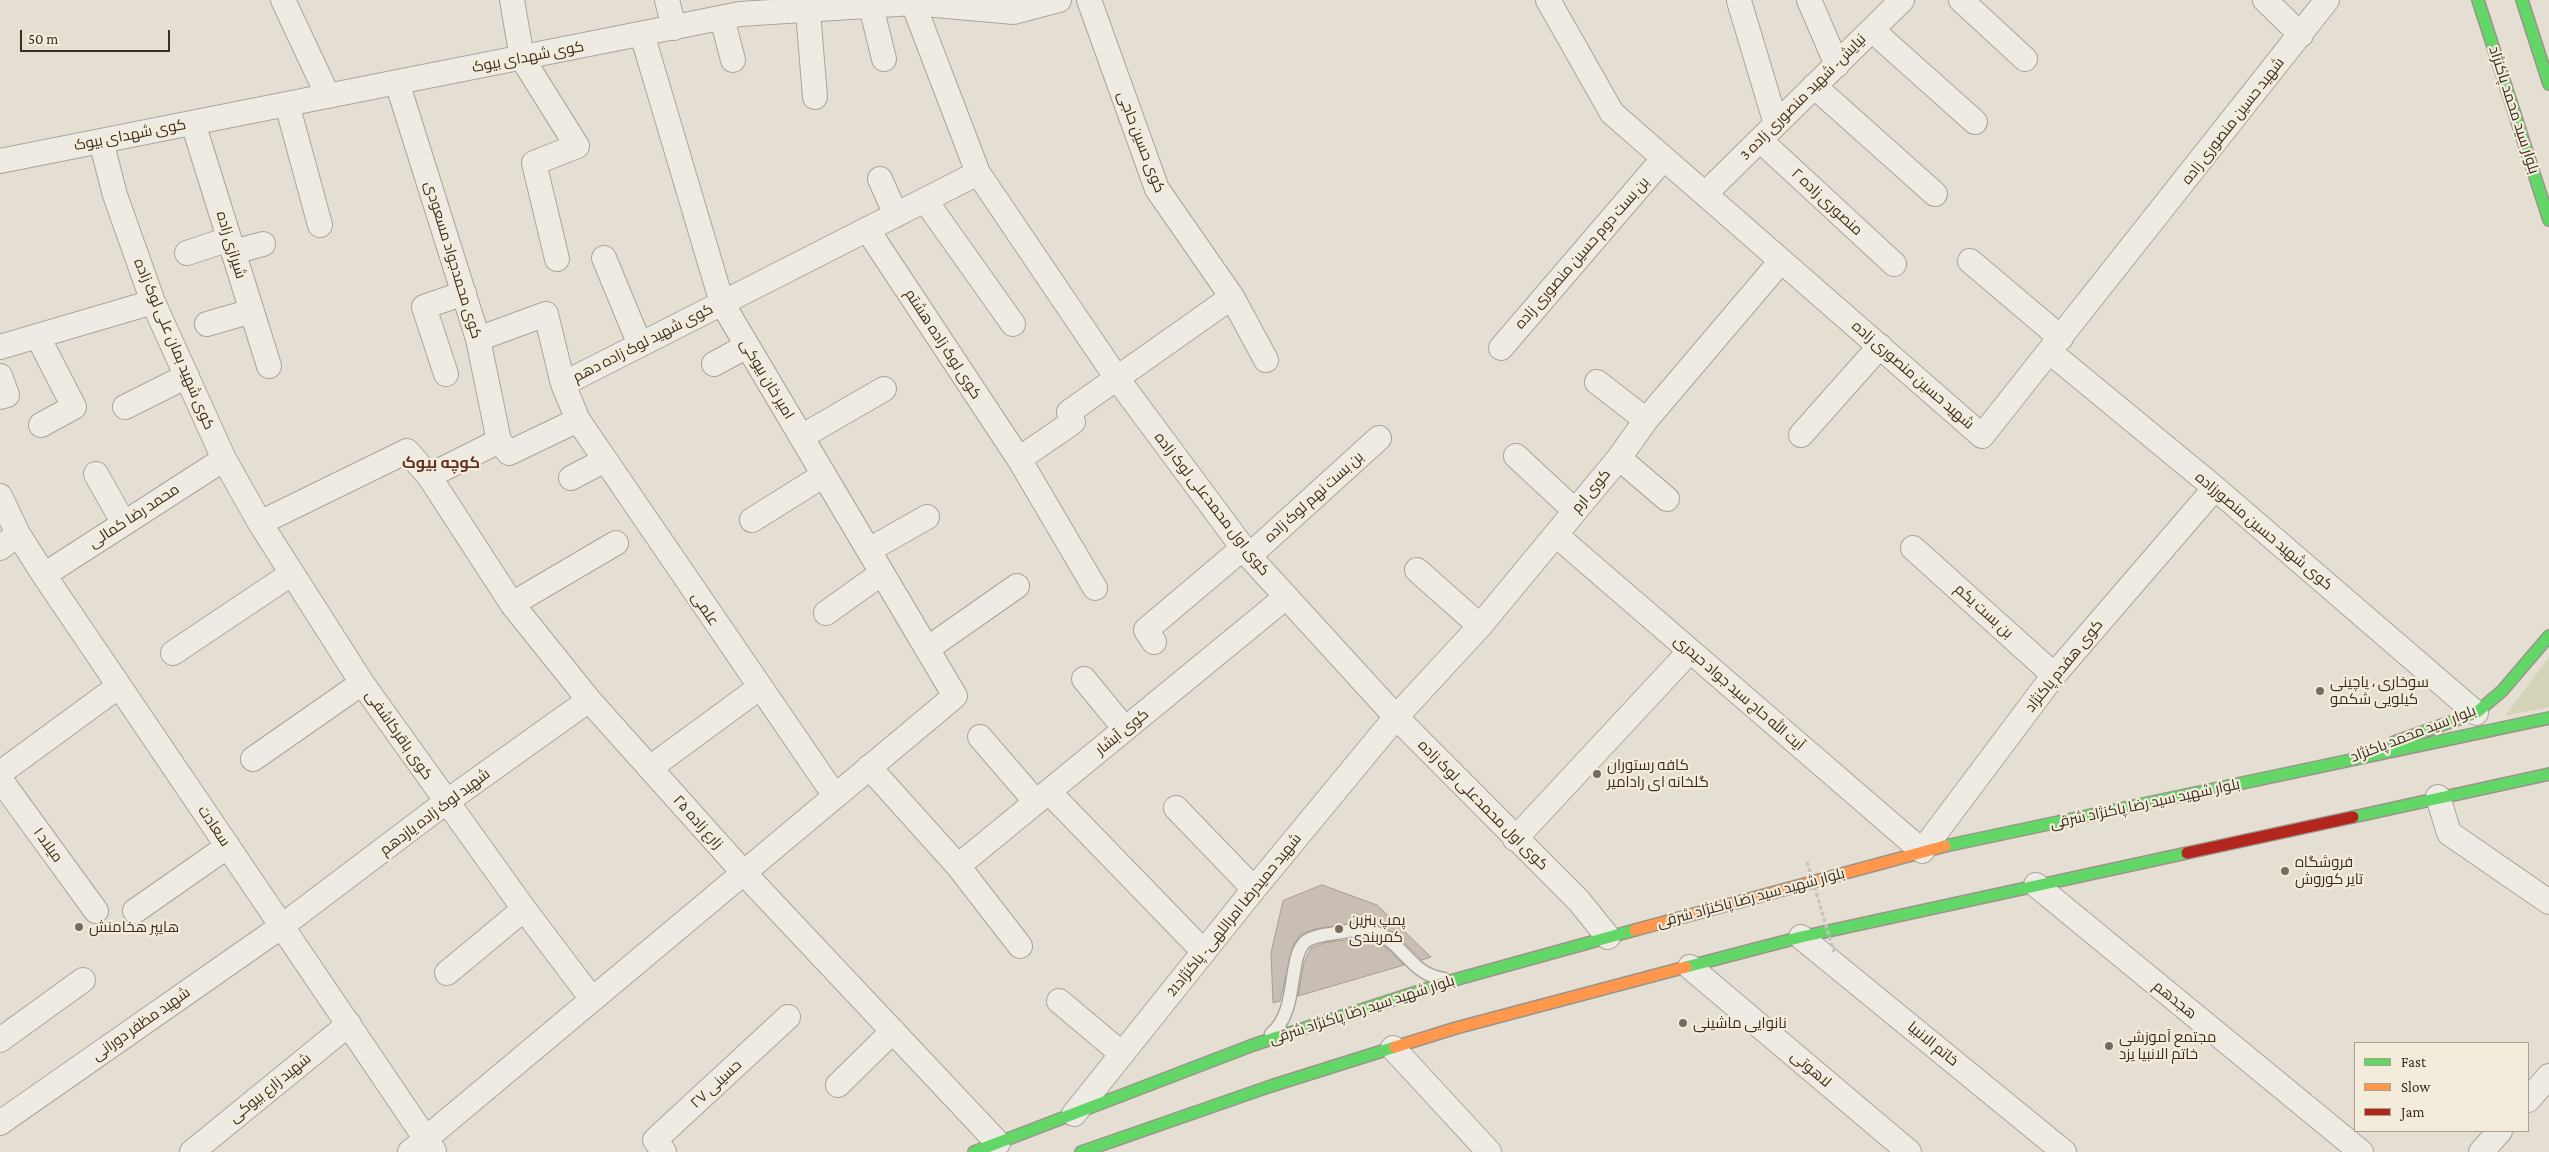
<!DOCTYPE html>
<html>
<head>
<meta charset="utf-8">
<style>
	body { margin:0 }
	#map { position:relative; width:2549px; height:1152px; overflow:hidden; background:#e5dfd3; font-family:"Crimson Pro",serif }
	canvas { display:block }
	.legend { position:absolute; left:2354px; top:1042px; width:175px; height:90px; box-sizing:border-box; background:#f4ecdb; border:1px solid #aaa091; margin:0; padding:6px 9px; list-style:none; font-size:15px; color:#3a2d23 }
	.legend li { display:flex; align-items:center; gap:10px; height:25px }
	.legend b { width:25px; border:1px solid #aaa091 }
	.scale { position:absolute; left:20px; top:30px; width:150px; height:22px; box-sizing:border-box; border:2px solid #3a2d23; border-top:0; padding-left:6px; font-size:15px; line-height:18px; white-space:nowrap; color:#3a2d23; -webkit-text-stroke:4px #f4ecdb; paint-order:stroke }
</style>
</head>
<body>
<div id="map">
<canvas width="2549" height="1152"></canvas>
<ul class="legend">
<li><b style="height:6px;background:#63d668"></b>Fast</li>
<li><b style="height:6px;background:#ff974d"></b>Slow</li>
<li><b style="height:6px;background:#b3261e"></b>Jam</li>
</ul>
<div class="scale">50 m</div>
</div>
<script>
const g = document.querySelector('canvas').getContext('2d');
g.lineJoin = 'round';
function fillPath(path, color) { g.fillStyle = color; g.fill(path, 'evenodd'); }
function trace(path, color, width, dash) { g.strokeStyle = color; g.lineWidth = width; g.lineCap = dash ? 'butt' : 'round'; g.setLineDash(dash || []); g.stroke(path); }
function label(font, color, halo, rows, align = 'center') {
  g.font = font + ' "Crimson Pro",Cairo,serif'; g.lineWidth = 4.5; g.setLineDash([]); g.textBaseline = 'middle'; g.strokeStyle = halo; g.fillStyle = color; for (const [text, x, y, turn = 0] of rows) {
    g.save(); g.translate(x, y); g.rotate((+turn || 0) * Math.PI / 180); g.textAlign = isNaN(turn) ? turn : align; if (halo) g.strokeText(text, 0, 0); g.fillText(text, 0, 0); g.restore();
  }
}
const green = new Path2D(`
	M2549 657V707L2505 716Z`);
const building = new Path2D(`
	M1322 885 1377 905 1431 957 1422 960 1394 933 1378 925 1361 922 1315 929 1300 935 1293 946 1280 1001 1273 1003 1271 953 1283 901Z
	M1361 938 1374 941 1384 946 1404 965 1298 996 1304 963 1311 948 1324 943Z`);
const lane = new Path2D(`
	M1271 1034C1299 1011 1287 960 1305 942 1313 935 1332 934 1342 932 1401 919 1400 973 1444 979`);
const street = new Path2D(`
	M283 0 328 96
	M512 0 522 58 577 146 534 163 557 259
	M667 0 674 28
	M807 0 815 97
	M1089 0 1157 189 1232 297 1266 360
	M1548 0 1612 113 1982 436 2327 0
	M1809 0 1837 65
	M1961 0 2025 59
	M2265 0 2301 35
	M1739 1 1776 124
	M913 3 978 173 1116 377 1249 556 1396 717 1579 901 1608 937
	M871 6 884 59
	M722 18 733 60
	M1872 30 1975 122
	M397 82 478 339 499 441
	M1814 86 1935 194
	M287 104 320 225
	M193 123 269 366
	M1760 140 1894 264
	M101 141 115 195 153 302 224 459 260 523 362 683 524 909 592 999
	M0 161 740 14 913 3 1014 12 1059 0
	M880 179 896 215
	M1705 194 1902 0
	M925 200 1013 324
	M867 229 1019 459
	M233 252 263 244
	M187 253 229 239
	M604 258 640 345
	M1970 261 2061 338
	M207 324 252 311
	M38 337 74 407 41 425
	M478 339 546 314 563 384
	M0 347 153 302
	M1501 348 1663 159
	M2050 352 2215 488 2476 713
	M714 364 747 346
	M446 374 424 307 464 293
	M0 376 7 395 0 397
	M1597 382 1646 420
	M125 407 187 376
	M578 420 835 796
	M1801 435 1880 346
	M801 437 884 389
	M1516 456 1575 511
	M1619 458 1667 499
	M96 474 123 522
	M429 476 512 604 589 700 743 872 998 1143
	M571 478 605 460
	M0 496 18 534 44 575 434 1151
	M752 520 824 475
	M260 523 407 451 429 476 499 441 509 453 578 420 563 384 978 173
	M1556 535 1922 851 2054 675 2215 488
	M0 548 18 534
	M1913 548 2054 675
	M869 550 927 517
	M1249 556 1379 438
	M1417 570 1480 626
	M44 575 224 459
	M1095 588 1019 459 1073 422 1069 412 1232 297
	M512 604 616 543
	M826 613 882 573
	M1154 642 1146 630 1243 548
	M927 649 1017 586
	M173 653 291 574
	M1084 679 1125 729
	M980 737 1036 802
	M253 759 362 683
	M869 767 958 866 1020 946
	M650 768 759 688
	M0 773 119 686
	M0 779 96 911
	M1049 792 1204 952
	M2438 797 2449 833 2549 902
	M1176 808 1254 889
	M1515 839 1690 651
	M958 866 1286 597
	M2036 885 2361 1152
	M135 911 228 846
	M1801 937 2064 1152
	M1690 967 1909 1152
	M447 973 524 909
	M1059 1001 1122 1054
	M0 1040 83 980
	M1393 1048 1489 1152
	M838 1085 893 1031
	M2528 1100 2549 1076
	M1074 1114 1254 889 1396 717 1480 626 1619 458 1646 420 1781 261
	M0 1123 282 926 446 802 589 700
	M192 1152 349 1024
	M410 1152 955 696 722 303 642 34
	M664 1152 655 1140 788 1017
	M2481 1152 2500 1131`);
const fast = new Path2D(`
	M2478 0 2549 220
	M2522 0 2549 84
	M2394 742 2476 713 2502 691 2549 636
	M2353 817 2549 774
	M1945 846 2549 718
	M1686 967 1801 937 2187 853
	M974 1152 1253 1045 1454 980 1635 930
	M1081 1152 1271 1086 1395 1047`);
const slow = new Path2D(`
	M1635 930 1945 846
	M1395 1047 1456 1028 1686 967`);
const jam = new Path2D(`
	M2187 853 2353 817`);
const pathBridge = new Path2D(`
	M1807 862 1834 952`);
const markers = [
	[2320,691,5,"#766b61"],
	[1597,774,5,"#766b61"],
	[2285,871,5,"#766b61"],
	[79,927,5,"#766b61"],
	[1339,929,5,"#766b61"],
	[1683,1023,5,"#766b61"],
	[2109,1046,5,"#766b61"]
];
const streetNames = [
	["کوی شهدای بیوک",528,57,-11],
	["نیایش- شهید منصوری زاده 3",1803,97,-45],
	["بلوار سید محمد پاکنژاد",2514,110,72],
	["شهید حسین منصوری زاده",2233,121,-52],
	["کوی شهدای بیوک",130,135,-11],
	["کوی حسین حاجی",1141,142,69],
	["منصوری زاده ۲",1827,202,43],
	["شیرازی زاده",231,245,73],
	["بن بست دوم حسین منصوری زاده",1582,253,-49],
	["کوی محمدجواد مسعودی",453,260,73],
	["کوی شهید لوک زاده دهم",643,343,-27],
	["کوی شهید بمان علی لوک زاده",174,344,67],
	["کوی لوک زاده هشتم",943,344,57],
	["شهید حسین منصوری زاده",1913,375,41],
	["امیر خان بیوکی",767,379,59],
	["کوی ارم",1591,491,-50],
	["بن بست نهم لوک زاده",1314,497,-42],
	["کوی اول محمدعلی لوک زاده",1212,504,52],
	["محمد رضا کمالی",134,516,-33],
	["کوی شهید حسین منصورزاده",2264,531,40],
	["علمی",705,609,56],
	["بن بست یکم",1984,611,42],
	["کوی هفدم پاکنژاد",2064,666,-51],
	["آیت الله حاج سید جواد حیدری",1739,693,41],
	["کوی آبشار",1122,732,-39],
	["بلوار سید محمد پاکنژاد",2413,734,-21],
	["کوی باقرکاشفی",399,735,55],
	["بلوار شهید سید رضا پاکنژاد شرقی",2145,804,-12],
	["کوی اول محمدعلی لوک زاده",1483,805,45],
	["شهید لوک زاده یازدهم",435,812,-37],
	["زارع زاده ۲۵",698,822,48],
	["سعادت",214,826,56],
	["میلاد ۱",48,845,54],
	["بلوار شهید سید رضا پاکنژاد شرقی",1751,898,-15],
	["شهید حمیدرضا امراللهی- پاکنژاد21",1234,915,-51],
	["هجدهم",2175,1000,39],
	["بلوار شهید سید رضا پاکنژاد شرقی",1362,1010,-18],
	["شهید مظفر دورانی",141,1024,-35],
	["خاتم الانبیا",1933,1044,39],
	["لاهوتی",1811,1069,40],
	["حسینی ۲۷",716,1084,-43],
	["شهید زارع بیوکی",270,1088,-39]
];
const poiNames = [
	["سوخاری ، پاچینی",2330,682],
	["کیلویی شکمو",2330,699],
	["کافه رستوران",1607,765],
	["گلخانه ای رادامیر",1607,782],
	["فروشگاه",2295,862],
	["تایر کوروش",2295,879],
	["پمپ بنزین",1349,920],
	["کمربندی",1349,937],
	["هایپر هخامنش",89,927],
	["نانوایی ماشینی",1693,1023],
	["مجتمع آموزشی",2119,1037],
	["خاتم الانبیا یزد",2119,1054]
];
const neighbourhoodNames = [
	["کوچه بیوک",441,463]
];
fillPath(green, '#d4d3b7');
fillPath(building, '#c9beb4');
trace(building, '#a69b92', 1);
trace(lane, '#aba49b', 15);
trace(street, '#aba49b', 26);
trace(fast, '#9b948b', 14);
trace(slow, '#9b948b', 14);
trace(jam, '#9b948b', 14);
trace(lane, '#eeeae4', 12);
trace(street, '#eeeae4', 24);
trace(fast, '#63d668', 11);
trace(slow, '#ff974d', 11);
trace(jam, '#b3261e', 11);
trace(pathBridge, '#c6c2bb', 3, [4, 2.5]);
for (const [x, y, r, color] of markers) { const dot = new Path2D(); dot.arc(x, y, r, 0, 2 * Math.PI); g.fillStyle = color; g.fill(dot); trace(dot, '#f4ecdb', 2); }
label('15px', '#3a2d23', '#f4ecdb', streetNames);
label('15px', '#3a2d23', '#f4ecdb', poiNames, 'left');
label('bold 16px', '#633126', '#f4ecdb', neighbourhoodNames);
</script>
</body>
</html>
